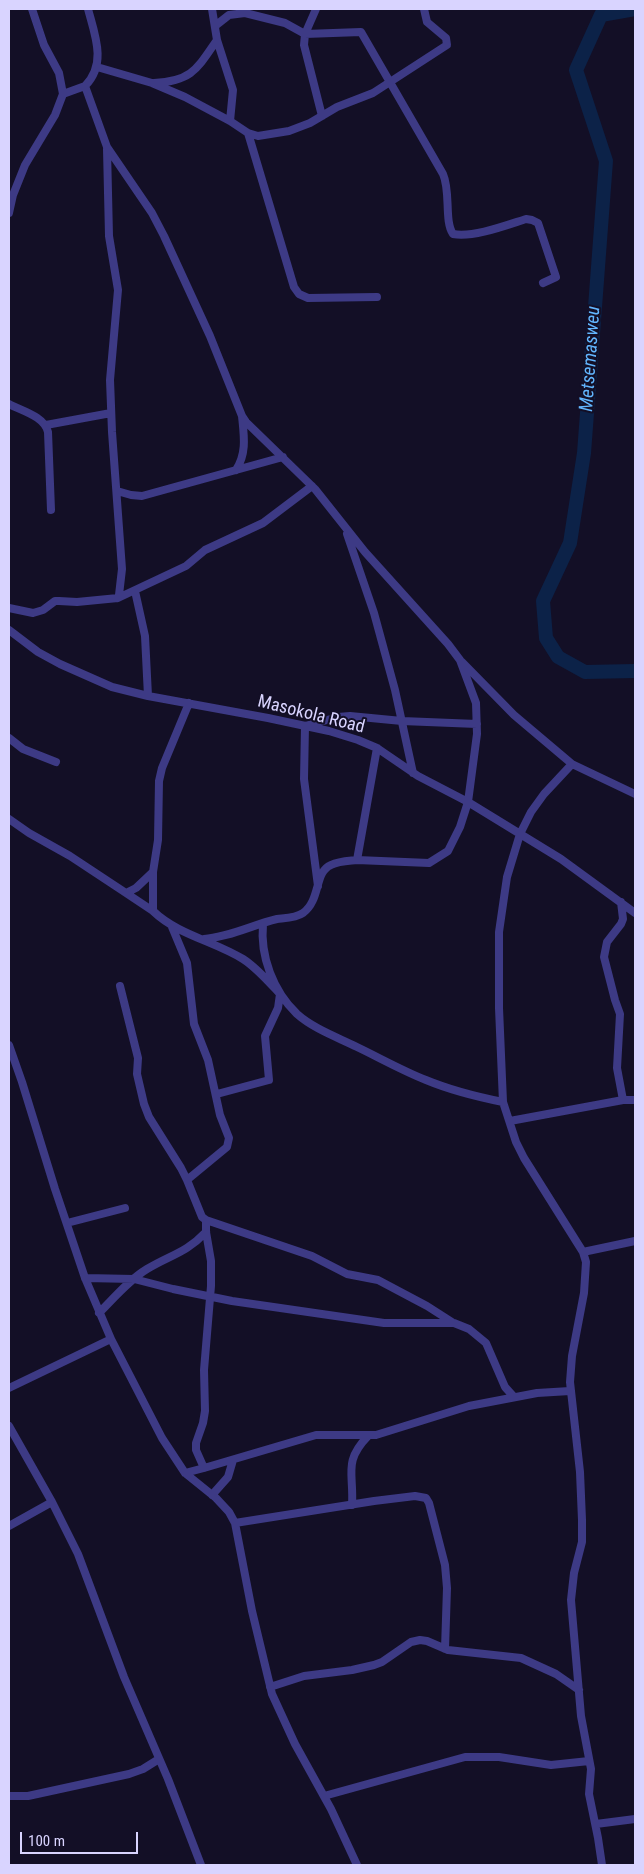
<!DOCTYPE html>
<html>
<head>
<meta charset="utf-8">
<style>
	body { margin:0 }
	#map { position:relative; width:644px; height:1874px; overflow:hidden; background:#130f26; font-family:"Roboto Condensed",sans-serif }
	canvas { display:block }
	.frame { position:absolute; inset:0; border:10px solid #d9d4ff; pointer-events:none }
	.scale { position:absolute; left:20px; top:1832px; width:118px; height:22px; box-sizing:border-box; border:2px solid #d9d4ff; border-top:0; padding-left:6px; font-size:15px; line-height:18px; white-space:nowrap; color:#d9d4ff; -webkit-text-stroke:4px #130f26; paint-order:stroke }
</style>
</head>
<body>
<div id="map">
<canvas width="644" height="1874"></canvas>
<div class="frame"></div>
<div class="scale">100 m</div>
</div>
<script>
const g = document.querySelector('canvas').getContext('2d');
g.lineJoin = 'round';
function trace(path, color, width, dash) { g.strokeStyle = color; g.lineWidth = width; g.lineCap = dash ? 'butt' : 'round'; g.setLineDash(dash || []); g.stroke(path); }
function label(font, color, halo, rows, align = 'center') {
  g.font = font + ' "Roboto Condensed",sans-serif'; g.lineWidth = 4; g.setLineDash([]); g.textBaseline = 'middle'; g.strokeStyle = halo; g.fillStyle = color; for (const [text, x, y, turn = 0] of rows) {
    g.save(); g.translate(x, y); g.rotate((+turn || 0) * Math.PI / 180); g.textAlign = isNaN(turn) ? turn : align; if (halo) g.strokeText(text, 0, 0); g.fillText(text, 0, 0); g.restore();
  }
}
const river = new Path2D(`
	M635 9 601 15 576 70 606 161 584 453 570 543 543 601 546 638 558 657 585 672 635 671`);
const minor = new Path2D(`
	M316 9 305 34 304 45 322 116
	M215 26 229 15 245 13 285 23 305 34 361 32 443 174C451 192 444 221 453 234 473 238 507 225 526 219L532 220 538 223 556 277 543 283
	M217 40 233 90 230 121
	M97 67 152 83 185 97 230 121 248 133 258 136 289 131 310 123 337 107 373 93 447 45 446 38 427 22 424 9
	M154 83C192 81 197 69 217 40L212 9
	M85 86C107 64 95 35 88 9
	M63 94 85 86 107 147 152 213 164 236 210 336 242 416 246 422 315 489 365 552 448 644 460 660 476 703 477 734 468 802 460 827 448 851 429 863 357 860
	M248 133 294 287 299 294 308 298 377 297
	M9 213 13 195 25 165 55 115 63 94 59 73 44 45 32 9
	M9 404C22 411 44 416 48 432L51 510
	M46 425 111 413
	M236 470C247 453 244 436 242 416
	M117 491 131 495 142 496 283 457
	M347 534 374 613 395 690 413 773
	M135 591 145 636 148 696
	M118 598 186 566 205 550 263 523 312 486
	M9 608 33 613 43 610 55 601H59L77 602 118 598 119 595 122 569 112 432 110 380 118 290 109 236 107 149
	M9 630 38 652 60 664 112 687 148 696 268 718 329 731 358 740 377 748 418 776 468 802 561 859 635 913
	M462 662 514 715 572 764
	M9 738 23 749 56 762
	M9 819 29 833 70 856 126 893 136 888 153 872 158 840 159 781 162 768 189 703
	M318 886 304 779 305 726 338 717 350 716 402 721 477 724
	M126 893 153 911V872
	M621 902 623 919 621 924 607 942 604 957 615 1000 620 1014 617 1068 623 1100
	M153 911C178 935 214 941 243 959 257 968 268 981 280 994L278 1008 265 1036 269 1080 217 1094
	M263 924C260 956 273 991 297 1014 314 1029 337 1037 357 1047 380 1058 403 1071 426 1080 450 1090 478 1097 503 1102
	M172 927 187 963 194 1024 208 1060 220 1115 229 1138 227 1147 187 1180 202 1217 206 1220V1232L211 1261V1286L204 1370 205 1411 203 1423 196 1443V1450L204 1468 185 1473
	M204 939C230 937 252 925 277 919 286 918 296 918 303 913 321 900 314 872 331 865 339 861 348 861 357 860L377 748
	M120 986 138 1058 137 1074 144 1104 149 1117 181 1168 187 1180
	M9 1045 22 1082 55 1189 85 1278 111 1339 162 1438 185 1473 216 1498 229 1512 235 1523 252 1611 272 1694 295 1744 331 1809 357 1865
	M510 1121 623 1100H635
	M206 1220 312 1256 347 1274 378 1280 427 1306 452 1322
	M67 1223 125 1208
	M583 1252 635 1241
	M85 1278 134 1279 173 1289 232 1301 384 1323H454L469 1329 486 1343 505 1387 514 1397
	M99 1313C114 1298 129 1280 147 1269 170 1255 186 1253 206 1232
	M9 1388 111 1339
	M9 1426 52 1502 78 1554 124 1677 168 1779 201 1865
	M204 1468 316 1435H376L469 1406 537 1393 570 1391
	M212 1495 228 1477 233 1460
	M352 1505C354 1473 343 1462 368 1436
	M235 1523 374 1501 415 1496 426 1498 429 1503 445 1565 447 1588 445 1649
	M9 1526 52 1502
	M270 1687 304 1676 352 1670 374 1665 382 1662 411 1642 420 1640 427 1641 448 1650 521 1658 556 1674 579 1690
	M9 1796H28L129 1774 143 1769 159 1759
	M324 1796 465 1757H499L551 1765 589 1761
	M596 1824 635 1819
	M602 1865 598 1838 589 1794 591 1769 581 1716 571 1600 574 1573 582 1542V1520L580 1472 570 1382 572 1356 584 1293 586 1262 583 1252 524 1158 516 1142 503 1102 499 1008V932L507 877 520 834 531 812 544 794 572 764 635 794`);
const streetNames = [
	["Masokola Road",311,715,14]
];
const waterNames = [
	["Metsemasweu",591,359,-86]
];
trace(river, '#0c2248', 14);
trace(minor, '#3d3a85', 8);
label('18px', '#d9d4ff', '#130f26', streetNames);
label('italic 19px', '#62b6ff', '#130f26', waterNames);
</script>
</body>
</html>
